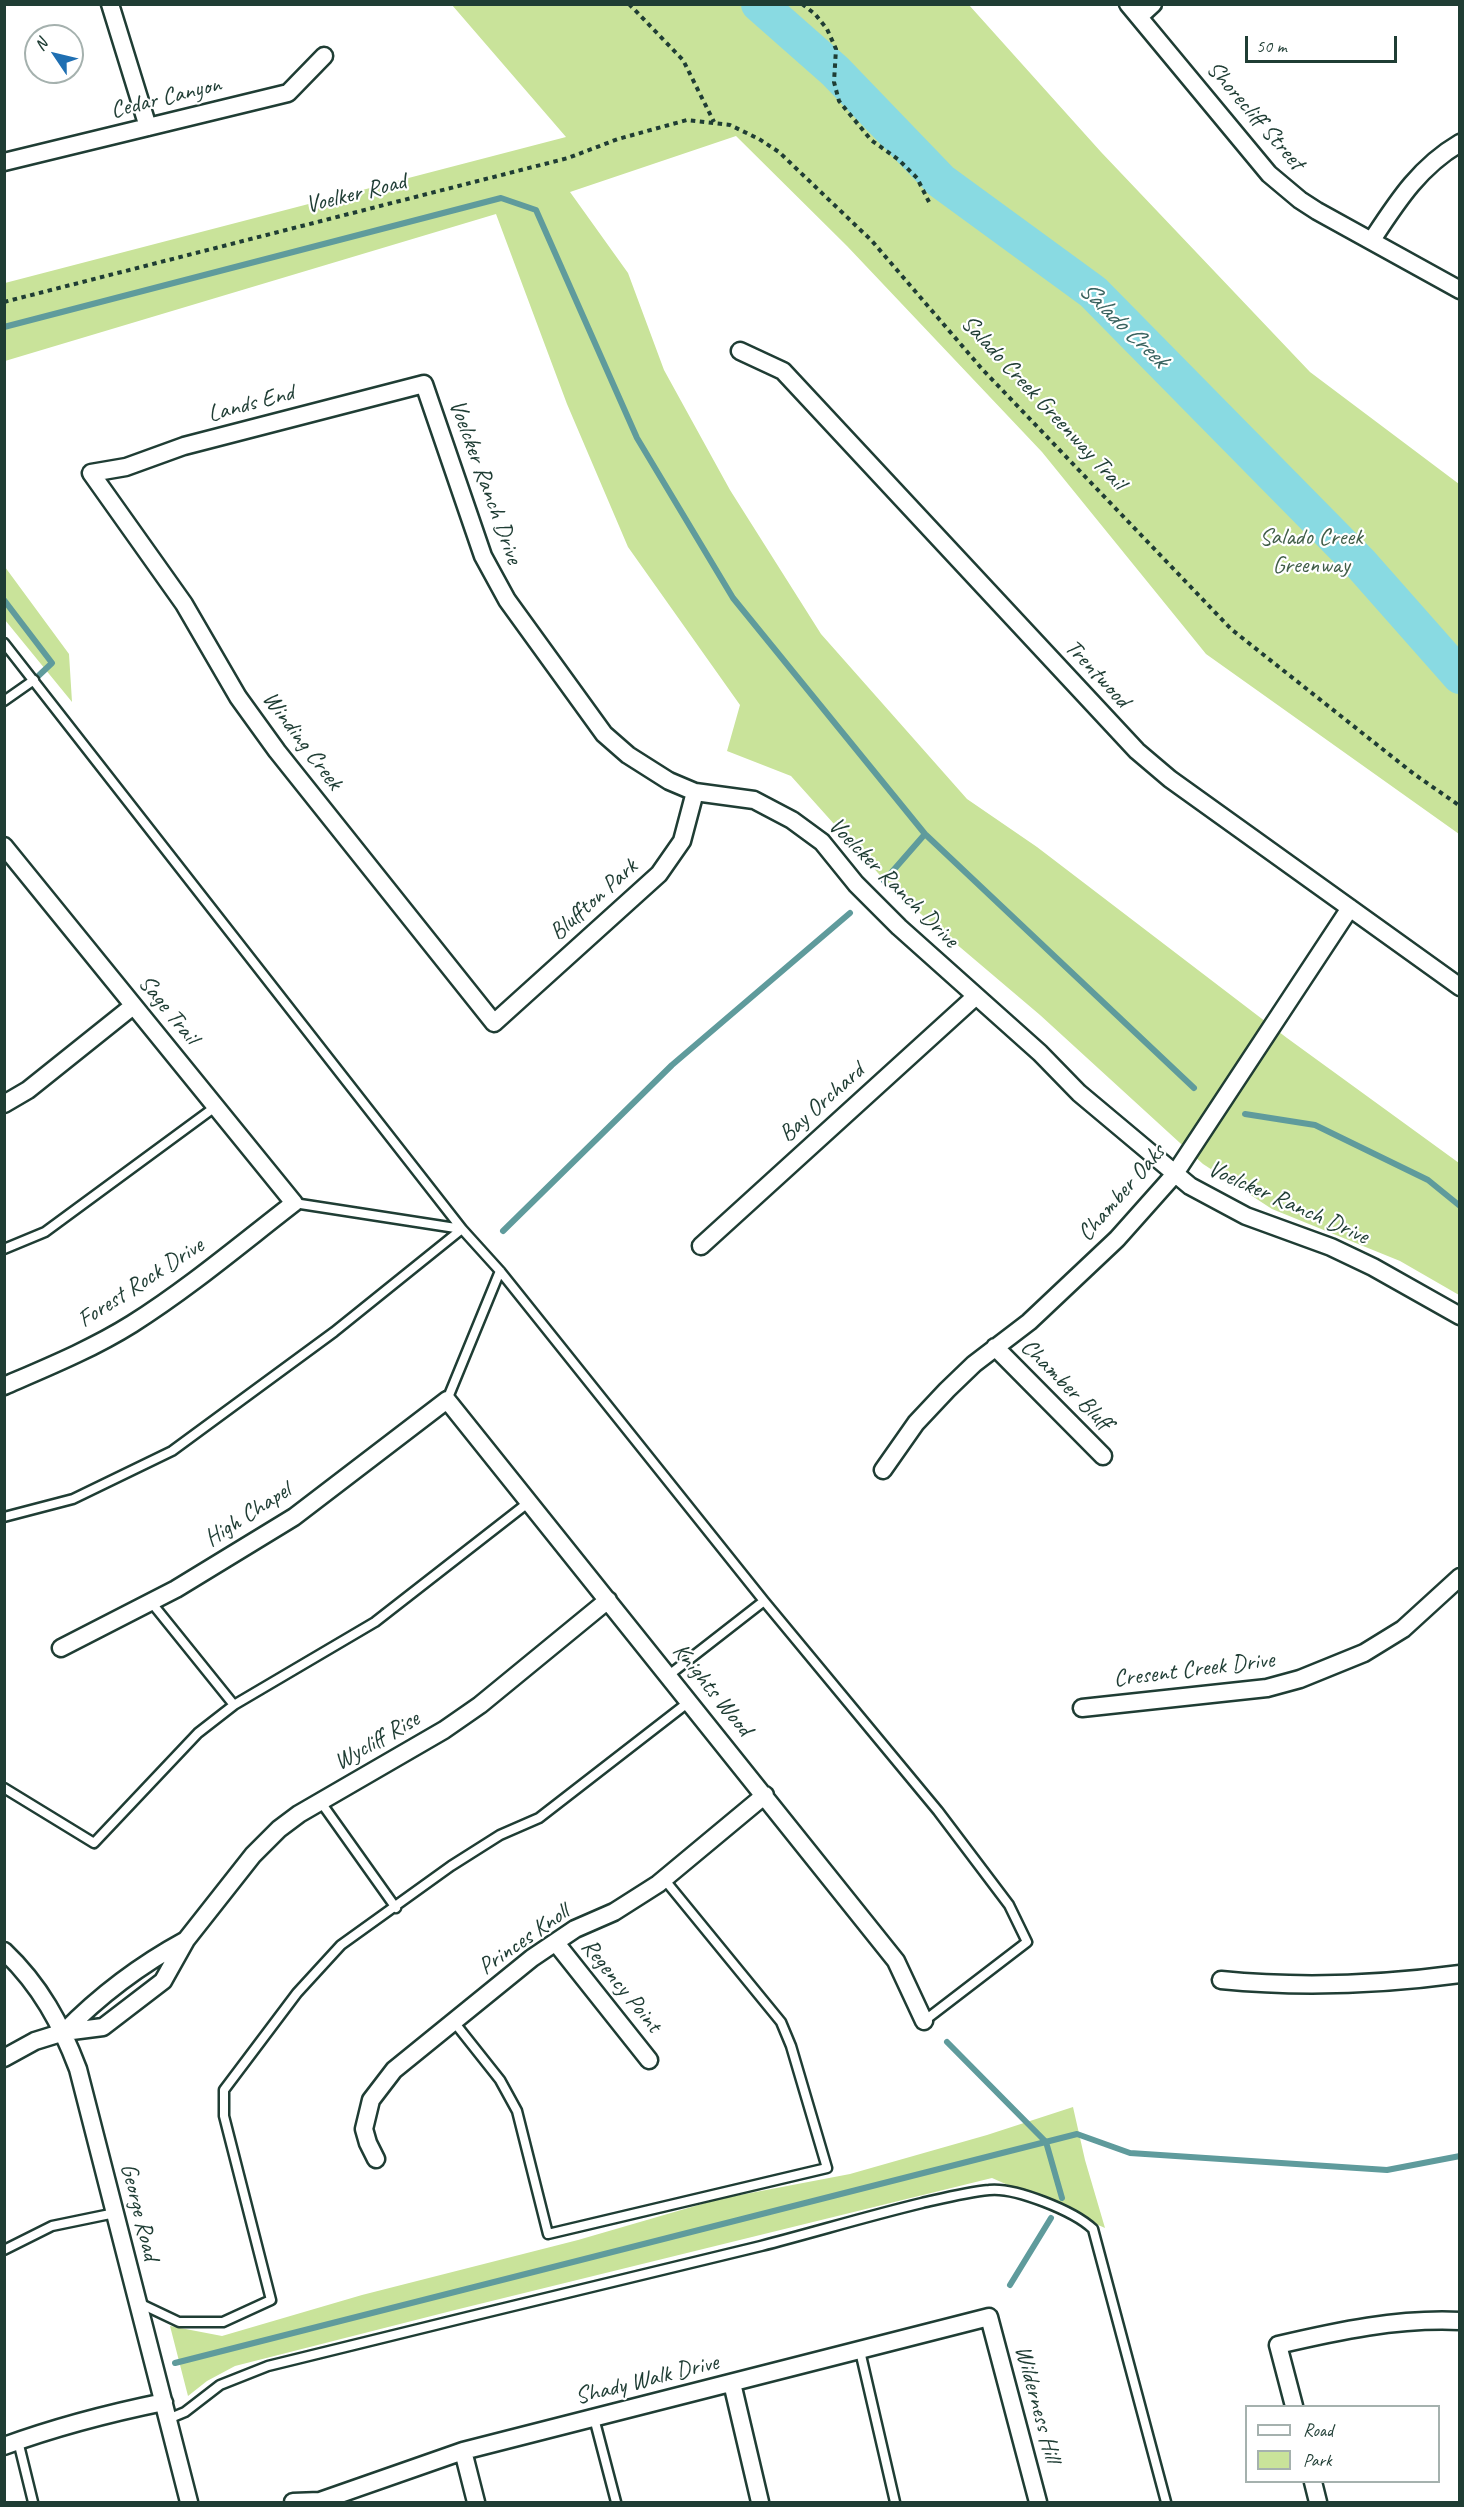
<!DOCTYPE html>
<html>
<head>
<meta charset="utf-8">
<style>
	body { margin:0 }
	#map { position:relative; width:1464px; height:2507px; overflow:hidden; background:#fff; font-family:Caveat,sans-serif }
	canvas { display:block }
	.frame { position:absolute; inset:0; border:6px solid #1f3d34; pointer-events:none }
	.legend { position:absolute; left:1245px; top:2405px; width:195px; height:78px; box-sizing:border-box; background:#fff; border:2px solid #a5b1ae; margin:0; padding:8px 10px; list-style:none; font-size:18px; color:#1f3d34 }
	.legend li { display:flex; align-items:center; gap:12px; height:30px }
	.legend b { width:30px; border:2px solid #a5b1ae }
	.north { position:absolute; left:24px; top:24px; width:60px; height:60px; box-sizing:border-box; background:#fff; border:2px solid #a5b1ae; border-radius:50%; rotate:305deg; font-size:16px; font-weight:700; line-height:24px; text-align:center; color:#1f3d34 }
	.north::after { content:''; display:block; margin:auto; width:21px; height:27px; background:#1f6fb2; clip-path:polygon(50% 0,100% 100%,50% 72%,0 100%) }
	.scale { position:absolute; left:1245px; top:36px; width:152px; height:27px; box-sizing:border-box; border:3px solid #1f3d34; border-top:0; padding-left:8px; font-size:18px; line-height:21px; white-space:nowrap; color:#1f3d34; -webkit-text-stroke:4px #fff; paint-order:stroke }
</style>
</head>
<body>
<div id="map">
<canvas width="1464" height="2507"></canvas>
<div class="frame"></div>
<ul class="legend">
<li><b style="height:8px;background:#fff"></b>Road</li>
<li><b style="height:16px;background:#c9e39a"></b>Park</li>
</ul>
<div class="north">N</div>
<div class="scale">50 m</div>
</div>
<script>
const g = document.querySelector('canvas').getContext('2d');
g.lineJoin = 'round';
function fillPath(path, color) { g.fillStyle = color; g.fill(path, 'evenodd'); }
function trace(path, color, width, dash) { g.strokeStyle = color; g.lineWidth = width; g.lineCap = dash ? 'butt' : 'round'; g.setLineDash(dash || []); g.stroke(path); }
function label(font, color, halo, rows, align = 'center') {
  g.font = font + ' Caveat,sans-serif'; g.lineWidth = 4.5; g.setLineDash([]); g.textBaseline = 'middle'; g.strokeStyle = halo; g.fillStyle = color; for (const [text, x, y, turn = 0] of rows) {
    g.save(); g.translate(x, y); g.rotate((+turn || 0) * Math.PI / 180); g.textAlign = isNaN(turn) ? turn : align; if (halo) g.strokeText(text, 0, 0); g.fillText(text, 0, 0); g.restore();
  }
}
const green = new Path2D(`
	M452 5H969L1101 152 1310 372 1459 484V834L1206 654 1042 452 847 246 736 136 570 192 628 273 664 370 730 490 821 634 967 799 1037 847 1287 1038 1459 1163V1295L1400 1261 1272 1209 1203 1164 1040 1015 895 892 791 776 727 751 740 705 628 547 567 404 496 214 5 361V283L566 137Z
	M5 567 69 654 72 702 5 620Z
	M1073 2107 1085 2160 1105 2228 992 2178 455 2310 235 2366 207 2381 188 2396 170 2326 222 2336 362 2295 578 2240 719 2199 850 2174 987 2135Z`);
const stream = new Path2D(`
	M4 327 501 198 536 210 637 438 733 598 925 834 1194 1088
	M4 600 52 663 34 680
	M884 881 925 834
	M1245 1114 1315 1125 1428 1180 1460 1206
	M503 1231 672 1065 850 913
	M947 2042 1046 2142 1062 2198
	M1010 2285 1051 2218
	M175 2363 1077 2134 1130 2153 1387 2170 1460 2156`);
const river = new Path2D(`
	M759 4 835 71 941 181 1093 292 1361 564 1460 676`);
const path = new Path2D(`
	M629 4 683 60 714 122
	M802 4 815 14 827 29 836 49 834 82 839 101 871 140 899 160 917 178 929 202
	M4 302 568 158 618 139 687 120 730 125 759 139 779 152 872 241 982 369 1231 629 1414 774 1460 806`);
const lane = new Path2D(`
	M4 643 462 1229 294 1203
	M4 701 34 680
	M4 1249 45 1232 215 1107
	M447 1400 500 1271
	M4 1517 73 1499 172 1451 334 1332 462 1229 500 1271 764 1601 938 1811 1009 1905 1027 1942 924 2021
	M151 1602 234 1705
	M669 1675 764 1601
	M4 1788 94 1843 198 1733 234 1705 375 1622 529 1502
	M320 1801 396 1908
	M454 2022 500 2080 517 2111 548 2234 827 2168 791 2046 781 2022 664 1879
	M4 2250 52 2226 115 2213
	M139 2303 179 2322H223L271 2300 224 2116V2090L297 1993 341 1945 451 1866 500 1835 539 1818 690 1701
	M860 2351 895 2502
	M594 2418 616 2502
	M168 2419 185 2412 220 2385 268 2366C432 2325 597 2286 761 2246 815 2232 868 2216 922 2203 944 2198 967 2192 989 2190 1015 2187 1074 2211 1093 2229L1166 2502
	M18 2441 33 2502`);
const street = new Path2D(`
	M110 4 148 127
	M1128 4 1269 174 1300 200 1317 211 1460 290
	M1139 17 1153 4
	M4 162 288 93 324 56
	M1372 240C1397 202 1419 167 1460 143
	M740 351 783 371 1137 751 1170 779 1460 987
	M695 792 682 841 659 874 494 1023 277 751 238 697 184 604 91 473 126 467 184 446 424 384 483 556 507 600 604 734 628 755 669 781 695 792 754 800 792 820 822 842 856 884 899 927 1040 1053 1079 1093 1190 1186 1246 1216 1331 1247 1373 1267 1460 1316
	M4 846 294 1203C241 1244 189 1288 132 1324 92 1349 48 1367 4 1386
	M4 1104 28 1090 133 1006
	M701 1246 976 996
	M995 1347 1103 1456
	M883 1470 916 1423 947 1390 974 1364 1029 1322 1117 1239 1174 1175 1350 908
	M61 1648 176 1589 294 1517 447 1400 896 1961 924 2021
	M1082 1708 1267 1688 1300 1679 1364 1653 1403 1629 1460 1577
	M556 1943 649 2060
	M4 1951C40 1985 61 2024 78 2069L189 2502
	M1221 1980C1302 1988 1379 1985 1460 1974
	M64 2032C100 1995 140 1965 186 1940
	M4 2058 35 2041 64 2032 103 2027 163 1981 186 1940 253 1855 279 1829 299 1814 444 1730 480 1705 608 1600
	M376 2159 368 2143 364 2129 371 2100 394 2070 532 1958 575 1929 614 1912 658 1884 765 1795
	M732 2383 760 2502
	M1294 2406 1278 2345C1338 2331 1398 2318 1460 2321
	M4 2446C56 2427 110 2413 164 2402
	M463 2451 476 2502
	M1313 2482 1318 2502
	M320 2501 463 2451 989 2317 1038 2502
	M293 2502 320 2501 317 2502`);
const streetNames = [
	["Cedar Canyon",166,98,-14],
	["Shorecliff Street",1255,116,49],
	["Voelker Road",356,194,-14],
	["Salado Creek Greenway Trail",1043,403,47],
	["Lands End",251,404,-15],
	["Voelcker Ranch Drive",485,482,70],
	["Trentwood",1097,674,47],
	["Winding Creek",302,741,53],
	["Voelcker Ranch Drive",893,883,45],
	["Bluffton Park",594,900,-42],
	["Sage Trail",168,1010,51],
	["Bay Orchard",822,1103,-42],
	["Chamber Oaks",1122,1193,-49],
	["Voelcker Ranch Drive",1288,1203,24],
	["Forest Rock Drive",141,1283,-33],
	["Chamber Bluff",1066,1385,45],
	["High Chapel",248,1515,-33],
	["Cresent Creek Drive",1194,1670,-7],
	["Knights Wood",712,1690,51],
	["Wycliff Rise",377,1741,-30],
	["Princes Knoll",524,1940,-35],
	["Regency Point",621,1986,51],
	["George Road",139,2212,76],
	["Shady Walk Drive",647,2380,-14],
	["Wilderness Hill",1037,2404,75]
];
const parkNames = [
	["Salado Creek",1311,538],
	["Greenway",1311,566]
];
const waterNames = [
	["Salado Creek",1123,325,44]
];
fillPath(green, '#c9e39a');
trace(stream, '#5f9b9c', 6);
trace(river, '#89dae2', 36);
trace(lane, '#1f3d34', 13);
trace(street, '#1f3d34', 21);
trace(path, '#1f3d34', 4, [4.5, 4.5]);
trace(lane, '#fff', 8);
trace(street, '#fff', 16);
label('24px', '#1f3d34', '#fff', streetNames);
label('24px', '#415e48', '#fff', parkNames);
label('italic 26px', '#3a6460', '#fff', waterNames);
</script>
</body>
</html>
